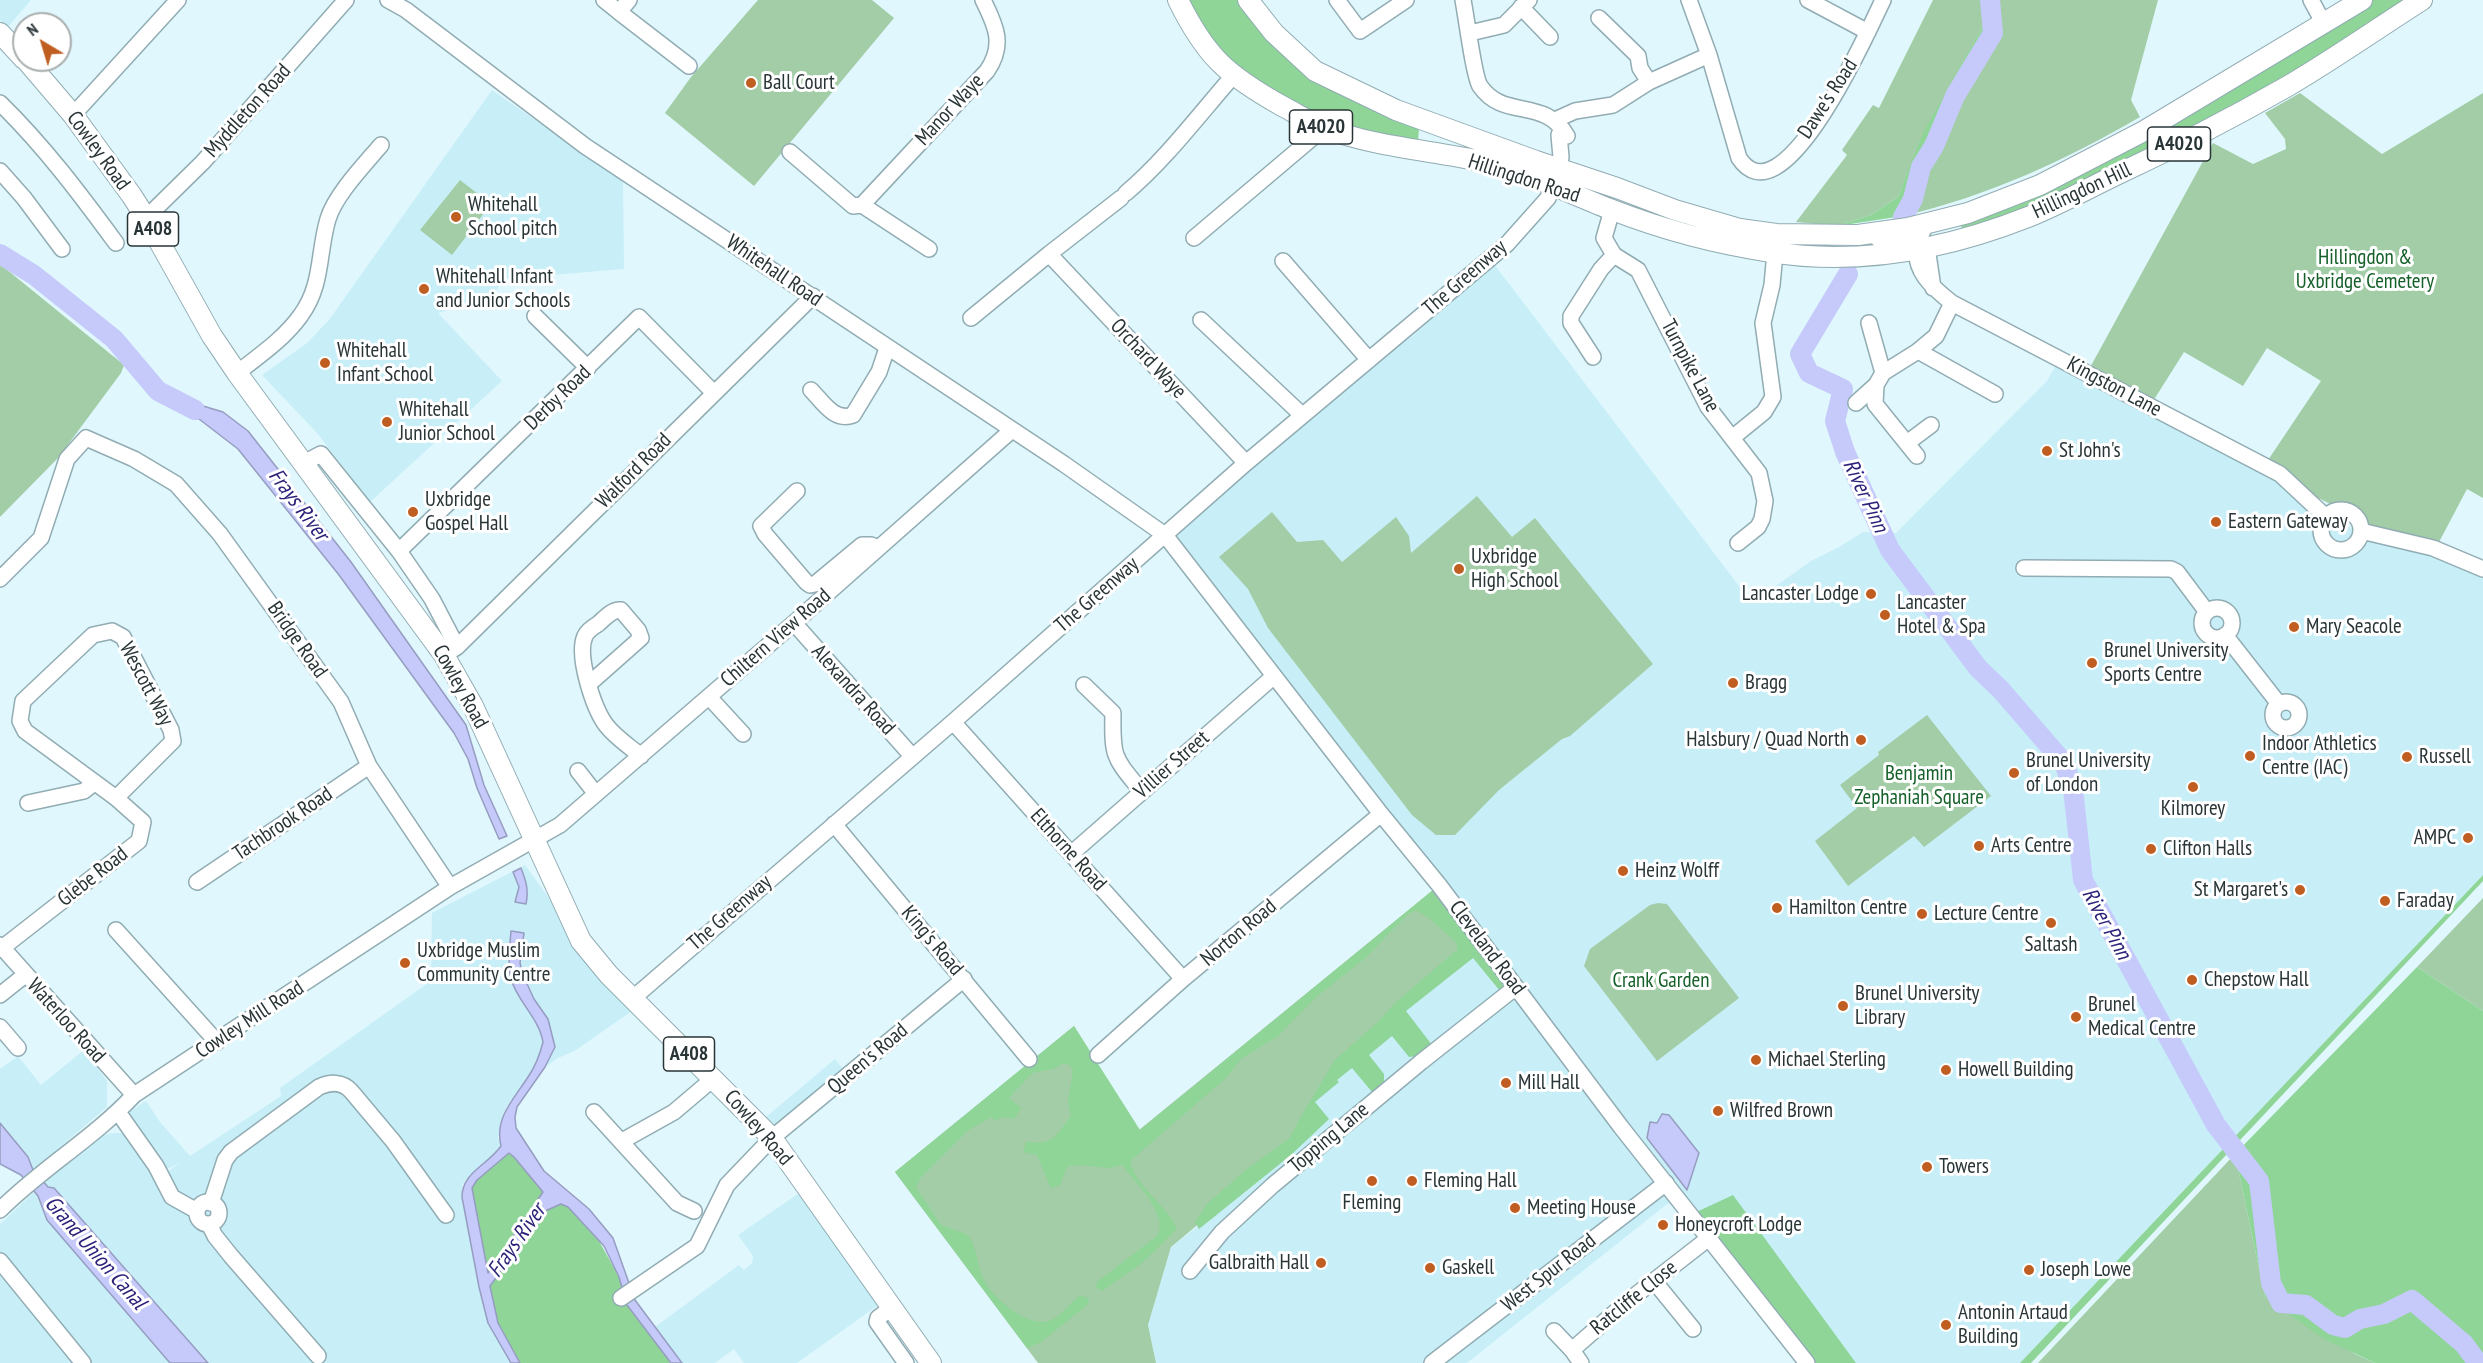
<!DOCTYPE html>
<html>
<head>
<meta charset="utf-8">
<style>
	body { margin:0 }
	#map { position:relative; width:2483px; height:1363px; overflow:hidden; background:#e0f7fd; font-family:"PT Sans Narrow",sans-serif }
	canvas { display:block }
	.north { position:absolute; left:12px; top:12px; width:60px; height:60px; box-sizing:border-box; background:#fff; border:2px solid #a9aeaf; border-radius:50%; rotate:322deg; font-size:16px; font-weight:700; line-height:24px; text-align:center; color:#293437 }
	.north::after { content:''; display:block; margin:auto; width:21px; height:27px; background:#c05e21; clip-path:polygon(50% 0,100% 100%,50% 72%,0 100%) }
</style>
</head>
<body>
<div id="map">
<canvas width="2483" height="1363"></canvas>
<div class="north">N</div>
</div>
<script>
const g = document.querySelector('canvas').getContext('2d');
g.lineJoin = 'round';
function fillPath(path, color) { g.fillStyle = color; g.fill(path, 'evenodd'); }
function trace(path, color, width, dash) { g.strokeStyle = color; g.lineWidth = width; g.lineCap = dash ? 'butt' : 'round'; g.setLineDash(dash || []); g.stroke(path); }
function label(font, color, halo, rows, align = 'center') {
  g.font = font + ' "PT Sans Narrow",sans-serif'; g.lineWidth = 6; g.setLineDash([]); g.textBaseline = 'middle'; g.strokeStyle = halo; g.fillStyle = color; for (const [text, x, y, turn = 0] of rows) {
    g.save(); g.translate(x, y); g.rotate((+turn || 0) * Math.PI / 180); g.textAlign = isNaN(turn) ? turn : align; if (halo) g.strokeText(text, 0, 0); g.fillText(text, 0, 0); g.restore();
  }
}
const built = new Path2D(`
	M0 0H31L7 28 0 20Z
	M492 90 623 181 624 269 504 279 490 299 438 313 502 381 370 502 317 433 262 375 307 343 329 320Z
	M1494 264 1752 603 1811 561 1839 547 1863 532 1896 533 2047 381 2060 358 2262 469 2302 499 2366 537 2465 565 2483 573V875L2020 1363H1856L1838 1340 1690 1215 1676 1197 1467 1363H1156L1148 1325 1171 1247 1197 1227 1334 1066 1484 944 1165 535 1377 353 1410 338Z
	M525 865 580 941 639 1006 576 1050 558 1058 545 1067 528 1093 511 1100 504 1112 498 1137 501 1146 494 1156 469 1176 462 1185V1197L479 1287 488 1323 511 1363H0V1224L92 1138 112 1133H127L158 1178 180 1163 165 1170 125 1115 146 1101 160 1122 190 1156 281 1096 280 1088 431 981 432 913Z
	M84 1050 107 1081V1107L33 1170 28 1157 0 1123V1069L18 1056 41 1085Z
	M835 1059 847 1074 773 1136 760 1122Z
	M805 1189 884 1301 797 1363H744L734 1349 715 1363H682L655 1327 739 1265 744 1270 752 1263 753 1256 738 1235Z`);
const green = new Path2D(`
	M758 0H872L894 18 754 186 665 113 691 77Z
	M1933 0H1982L1983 26 1924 133 1898 197 1871 215 1837 226 1796 222 1847 155 1842 150 1873 105 1879 108Z
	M1988 0H2158L2131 100 2140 117C2066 160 1988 196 1903 216L1912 199 1921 167 1934 145 1955 96 1991 32Z
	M2300 93 2382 154 2483 93V498L2467 489 2438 544 2373 526 2262 469 2321 381 2267 348 2243 386 2184 352 2150 406 2087 373 2213 143 2253 164 2286 149 2285 139 2265 113Z
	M460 180 491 204 452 255 420 230Z
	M0 264 124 365 121 373 58 458 0 517Z
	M1477 496 1512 537 1535 518 1653 664 1570 736 1562 739 1499 790 1455 835H1436L1412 815 1268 628 1248 589 1219 557 1272 512 1297 542 1323 540 1342 562 1396 517 1409 536 1411 553Z
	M1927 715 1991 796 1924 847 1914 836 1848 886 1815 841 1857 808 1840 785 1879 755 1878 752Z
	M1439 885 1484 944 1334 1066 1284 1153 1171 1247 1148 1325 1156 1363H1038L895 1172 1074 1026 1139 1130Z
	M2483 898V1011L2417 967Z
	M1658 903 1667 904 1739 998 1657 1061 1584 966 1590 949 1650 905Z
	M2235 1154 2265 1297 2355 1354 2375 1363H2038Z`);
const forest = new Path2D(`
	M1178 0H1248L1315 71 1416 123 1419 129 1418 141 1397 147 1249 87Z
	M1982 0H1988L1991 32 1955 95 1934 145 1921 167 1912 199 1903 216 1837 226 1871 215 1898 197 1923 133 1983 26Z
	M2362 0H2422L2289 85 1978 234 1961 227 1968 213 2040 185Z
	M2483 875V881L2031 1363H2020Z
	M1432 891 1505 987 1500 991 1473 958 1406 1011 1432 1045 1418 1056 1409 1057 1392 1036 1369 1055 1384 1074V1083L1372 1092 1352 1068 1337 1080 1339 1082 1315 1102 1329 1119 1291 1155 1199 1229 1195 1222 1208 1203 1247 1169 1290 1138 1300 1118 1335 1060 1379 1021 1395 1003 1457 950V943L1429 918 1416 910 1408 914 1364 959 1316 997 1278 1036 1241 1059 1226 1078 1131 1160C1128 1179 1170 1209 1177 1229L1143 1262 1102 1291 1096 1287 1097 1282 1157 1236C1170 1215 1135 1182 1122 1165L1108 1168 1081 1165 1069 1166 1066 1169 1060 1185 1051 1188 1037 1155 1023 1152 1026 1142C1054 1146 1056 1135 1071 1116L1068 1102 1073 1070 1070 1065 1064 1063 1053 1069 1032 1073 1009 1098 1021 1108 1014 1119 1005 1117 995 1120 991 1117 967 1131 921 1177 916 1187 941 1225 966 1234 970 1238C977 1250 977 1265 983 1278 991 1297 1027 1328 1049 1321 1063 1316 1069 1303 1081 1295L1089 1299 1088 1304 1041 1342 1027 1348 895 1172 1074 1026 1140 1130Z
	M2417 967 2483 1011V1363H2375L2324 1339 2265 1297 2235 1154Z
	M509 1153 514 1157 543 1192 487 1274 472 1188 477 1180Z
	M1733 1195 1856 1363H1809L1690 1215Z
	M561 1204 568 1207 599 1241 619 1277 627 1305 671 1363H520L498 1323 490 1286 545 1211Z`);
const water = new Path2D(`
	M178 392 203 406 223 412 248 431 351 562 466 725 484 785 507 836 499 839 477 788 468 759 454 733 339 575 238 449 199 419 170 402Z
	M521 868C526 881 529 890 526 904L515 902 519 887 513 872Z
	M511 931 524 933 520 963 523 975 534 999 548 1019 555 1047 545 1067 517 1107 515 1117 516 1128 544 1171 589 1209 613 1238 635 1300 682 1363H671L627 1305 619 1277 604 1246 568 1207 561 1204 545 1211 490 1286 498 1323 520 1363H511L488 1323 479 1287 462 1197C462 1172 488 1165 501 1146 494 1118 514 1099 528 1077 535 1067 540 1054 543 1042 539 1018 517 1001 511 979 507 964 510 945 511 931ZM509 1153 514 1157 543 1192 488 1273 472 1188 477 1180Z
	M1662 1114 1669 1115 1699 1153 1687 1190 1647 1138 1650 1122 1657 1123Z
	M0 1123 28 1157 33 1170 48 1187 54 1188 208 1363H170L47 1220 38 1196 21 1175 0 1164Z`);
const river = new Path2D(`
	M1903 217 1913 199 1921 167 1934 146 1955 96 1993 33 1990 0
	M0 254 34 275 114 339 158 391 195 410
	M1848 274 1800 354 1809 373 1843 389 1835 421 1845 452 1890 550 1978 668 2001 690 2064 763 2073 789 2083 880 2216 1125 2259 1181 2271 1283 2281 1303 2306 1305 2333 1325 2345 1328 2360 1319 2384 1314 2412 1300 2464 1344 2478 1363`);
const minor = new Path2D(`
	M388 0 406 10 585 146 1064 464 1165 535 1381 814 1439 885 1621 1127 1807 1363
	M604 0 619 12 629 0
	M1337 0 1360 31 1406 0
	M1463 0C1466 15 1474 77 1480 86 1504 121 1544 96 1567 136
	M1689 0 1709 55 1739 158C1783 225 1870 27 1883 0
	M1808 0 1868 32
	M2311 0 2324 24
	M1521 7 1550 37
	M619 12 689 66
	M1599 18 1638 56 1640 68 1649 82
	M1470 33 1504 25 1529 0
	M0 103C44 146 80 194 116 243
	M73 115 178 0
	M1555 120 1575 111 1613 105 1649 82 1709 55
	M790 152 853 206 862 205 987 71C1005 45 996 26 983 0
	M0 171 24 198 62 249
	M1126 193C1166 159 1198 116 1233 76
	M862 205 929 249
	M1612 210 1604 238 1614 255 1638 270 1708 407 1759 473 1765 501 1762 519 1758 527 1738 543
	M146 218 203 162 346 0
	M1926 224C1924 230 1920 236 1918 242 1911 270 1933 288 1952 303L2280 474 2326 517
	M1194 238 1324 128
	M1878 239C1886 239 1905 236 1913 242 1918 246 1920 251 1928 254L1933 288
	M1049 254 1121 198
	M1283 261 1369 360
	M535 316 588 368
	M971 318 1049 254 1246 463
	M1201 320 1302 415
	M1869 323 1883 373
	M1918 351 1995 394
	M1593 357 1571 323V316L1601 269 1614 255
	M237 373C259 356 285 338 301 315 323 285 318 252 328 219 335 195 365 164 381 145
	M811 390C823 402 834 422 853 415L879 372 887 348
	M1856 403 1876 385
	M1732 438 1764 412 1773 397 1763 323 1772 285 1776 242
	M1907 443 1931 425
	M1917 456 1875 404 1876 385 1883 373 1918 351 1936 336 1952 303
	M302 464 321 454 399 551 432 599 457 647 449 652
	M797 491 761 526 765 534 806 582 810 585 815 584 862 545H871L878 548
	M2321 530a20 20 0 1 1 40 0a20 20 0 1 1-40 0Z
	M2361 531 2433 548 2483 569
	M399 551 639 317 713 392
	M2024 568 2171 569 2177 572 2207 612
	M0 579 41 538 67 459 86 438 134 459 176 484 220 534 341 702 369 766 450 887
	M2202 623a15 15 0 1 1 30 0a15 15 0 1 1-30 0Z
	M794 623 912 756
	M2225 635 2279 704
	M457 647 813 296
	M589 684 641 638 638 630 621 610C612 609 605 618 598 624 593 627 587 631 585 636 576 656 594 709 606 725 615 737 629 746 641 756
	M1084 685 1113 713C1112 759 1114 757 1142 792
	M709 697 743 734
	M2273 715a13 13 0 1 1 26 0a13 13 0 1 1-26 0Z
	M953 722 1183 979
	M578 771 596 794
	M28 803 84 791 94 783
	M834 824 1029 1059
	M1071 854 1273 677
	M197 882 369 766
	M116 930 217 1042
	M0 945 134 1095
	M2 948 139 841 143 822 116 798 25 731 20 721 23 701 93 635 112 631 123 637 171 730 173 741 116 798
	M0 995 25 975
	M632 999 953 722 1246 463 1507 244 1548 198 1559 169 1561 157 1559 135 1561 130
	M0 1027 18 1048
	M1098 1055 1183 979 1381 814
	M118 1112 156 1166 172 1197 197 1211
	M594 1112 677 1203 694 1211
	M622 1141 674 1112 714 1078
	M197 1213a11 11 0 1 1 22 0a11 11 0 1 1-22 0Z
	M211 1203 225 1160 231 1152 319 1087C330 1082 342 1081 351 1091L393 1141 446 1215
	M0 1210C42 1168 94 1138 134 1095L450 887 560 825 794 623 1012 430
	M209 1224 215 1236 231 1256 318 1356
	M0 1261 83 1363
	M1190 1271 1222 1232 1273 1185 1421 1062 1516 987
	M1654 1281 1693 1329
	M621 1298 697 1246 727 1185 772 1138 964 979
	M891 1308 878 1318 877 1322 906 1363
	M1554 1331 1572 1350
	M1432 1363 1666 1183
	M1581 1363 1572 1350 1628 1301 1709 1238`);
const major = new Path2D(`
	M1178 0C1206 57 1227 75 1282 106 1296 113 1310 123 1325 128 1375 147 1429 150 1481 161 1526 171 1568 193 1610 209 1661 229 1717 244 1771 252 1858 266 1947 249 2028 217 2058 205 2087 189 2116 175 2174 148 2232 118 2288 86 2334 59 2378 28 2422 0
	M1248 0 1274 33 1315 71 1396 110 1536 161 1617 188 1675 210 1740 229 1776 234 1858 235 1908 228 1968 213 2040 185 2144 131 2362 0
	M0 33 24 59
	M26 60 73 115 132 196 146 218 212 336 237 373 444 655 473 706 581 941 609 975 772 1138 931 1363`);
const markers = [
	[751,83,6,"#c05e21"],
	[456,217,6,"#c05e21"],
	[424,289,6,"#c05e21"],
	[325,363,6,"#c05e21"],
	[387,422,6,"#c05e21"],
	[2047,451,6,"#c05e21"],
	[413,512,6,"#c05e21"],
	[2216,522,6,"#c05e21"],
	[1459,569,6,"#c05e21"],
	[1871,594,6,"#c05e21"],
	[1885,615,6,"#c05e21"],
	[2294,627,6,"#c05e21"],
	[2092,663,6,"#c05e21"],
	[1733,683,6,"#c05e21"],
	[1861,740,6,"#c05e21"],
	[2250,756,6,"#c05e21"],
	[2407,757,6,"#c05e21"],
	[2014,773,6,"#c05e21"],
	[2193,787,6,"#c05e21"],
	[2468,838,6,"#c05e21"],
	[1979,846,6,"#c05e21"],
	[2151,849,6,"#c05e21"],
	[1623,871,6,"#c05e21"],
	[2300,890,6,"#c05e21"],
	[2385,901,6,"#c05e21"],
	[1777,908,6,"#c05e21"],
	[1922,914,6,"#c05e21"],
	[2051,923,6,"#c05e21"],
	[405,963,6,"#c05e21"],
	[2192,980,6,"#c05e21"],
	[1843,1006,6,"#c05e21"],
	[2076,1017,6,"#c05e21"],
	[1756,1060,6,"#c05e21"],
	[1946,1070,6,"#c05e21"],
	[1506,1083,6,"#c05e21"],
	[1718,1111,6,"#c05e21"],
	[1927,1167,6,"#c05e21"],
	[1372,1181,6,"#c05e21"],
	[1412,1181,6,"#c05e21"],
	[1515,1208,6,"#c05e21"],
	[1663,1225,6,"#c05e21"],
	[1321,1263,6,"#c05e21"],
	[1430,1268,6,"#c05e21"],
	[2029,1270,6,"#c05e21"],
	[1946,1325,6,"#c05e21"]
];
const shields = [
	[1321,127,63],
	[2179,144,63],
	[153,229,51],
	[689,1054,51]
];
const shieldNames = [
	["A4020",1321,127],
	["A4020",2179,144],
	["A408",153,229],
	["A408",689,1054]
];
const poiNames = [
	["Ball Court",763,83],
	["Whitehall",468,205],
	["School pitch",468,229],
	["Whitehall Infant",436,277],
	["and Junior Schools",436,301],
	["Whitehall",337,351],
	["Infant School",337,375],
	["Whitehall",399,410],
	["Junior School",399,434],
	["St John's",2059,451],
	["Uxbridge",425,500],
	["Gospel Hall",425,524],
	["Eastern Gateway",2228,522],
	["Uxbridge",1471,557],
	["High School",1471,581],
	["Lancaster Lodge",1859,594,"right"],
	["Lancaster",1897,603],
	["Hotel & Spa",1897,627],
	["Mary Seacole",2306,627],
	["Brunel University",2104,651],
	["Sports Centre",2104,675],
	["Bragg",1745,683],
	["Halsbury / Quad North",1849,740,"right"],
	["Indoor Athletics",2262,744],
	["Centre (IAC)",2262,768],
	["Russell",2419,757],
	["Brunel University",2026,761],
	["of London",2026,785],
	["Kilmorey",2193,809,"center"],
	["AMPC",2456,838,"right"],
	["Arts Centre",1991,846],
	["Clifton Halls",2163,849],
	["Heinz Wolff",1635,871],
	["St Margaret's",2288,890,"right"],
	["Faraday",2397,901],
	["Hamilton Centre",1789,908],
	["Lecture Centre",1934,914],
	["Saltash",2051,945,"center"],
	["Uxbridge Muslim",417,951],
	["Community Centre",417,975],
	["Chepstow Hall",2204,980],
	["Brunel University",1855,994],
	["Library",1855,1018],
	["Brunel",2088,1005],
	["Medical Centre",2088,1029],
	["Michael Sterling",1768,1060],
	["Howell Building",1958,1070],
	["Mill Hall",1518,1083],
	["Wilfred Brown",1730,1111],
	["Towers",1939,1167],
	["Fleming Hall",1424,1181],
	["Fleming",1372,1203,"center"],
	["Meeting House",1527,1208],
	["Honeycroft Lodge",1675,1225],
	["Galbraith Hall",1309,1263,"right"],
	["Gaskell",1442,1268],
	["Joseph Lowe",2041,1270],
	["Antonin Artaud",1958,1313],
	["Building",1958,1337]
];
const streetNames = [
	["Dawe's Road",1828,99,-57],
	["Manor Waye",950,110,-47],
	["Myddleton Road",248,111,-48],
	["Cowley Road",98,151,54],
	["Hillingdon Road",1524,179,18],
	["Hillingdon Hill",2082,191,-25],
	["Whitehall Road",774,271,34],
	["The Greenway",1465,278,-41],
	["Orchard Waye",1148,359,47],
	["Turnpike Lane",1690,366,62],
	["Kingston Lane",2114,387,28],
	["Derby Road",558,398,-44],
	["Walford Road",634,471,-45],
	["The Greenway",1097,595,-41],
	["Chiltern View Road",776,638,-41],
	["Bridge Road",297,640,55],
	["Wescott Way",146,684,62],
	["Cowley Road",460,687,61],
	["Alexandra Road",853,690,48],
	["Villier Street",1172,765,-41],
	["Tachbrook Road",283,824,-34],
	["Elthorne Road",1068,850,48],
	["Glebe Road",93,877,-38],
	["The Greenway",730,913,-41],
	["Norton Road",1239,933,-40],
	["King's Road",932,941,50],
	["Cleveland Road",1487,948,53],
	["Cowley Mill Road",250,1020,-33],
	["Waterloo Road",66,1021,48],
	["Queen's Road",868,1059,-40],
	["Cowley Road",758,1128,49],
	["Topping Lane",1329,1138,-40],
	["West Spur Road",1549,1273,-38],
	["Ratcliffe Close",1634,1298,-39]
];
const parkNames = [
	["Hillingdon &",2365,258],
	["Uxbridge Cemetery",2365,282],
	["Benjamin",1919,774],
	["Zephaniah Square",1919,798],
	["Crank Garden",1661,981]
];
const waterNames = [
	["River Pinn",1865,496,65],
	["Frays River",298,505,53],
	["River Pinn",2106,924,61],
	["Frays River",517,1241,-55],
	["Grand Union Canal",95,1253,49]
];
fillPath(built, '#c8eff8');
fillPath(green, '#a2cda6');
fillPath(forest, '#8ed597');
fillPath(water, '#c5cafa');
trace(water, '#969dc0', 1.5);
trace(river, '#c5cafa', 20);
trace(minor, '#91acb3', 18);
trace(major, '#91acb3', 22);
trace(minor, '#fff', 15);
trace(major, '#fff', 20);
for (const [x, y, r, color] of markers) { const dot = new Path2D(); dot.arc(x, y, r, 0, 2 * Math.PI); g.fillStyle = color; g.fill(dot); trace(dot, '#fff', 2); }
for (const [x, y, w] of shields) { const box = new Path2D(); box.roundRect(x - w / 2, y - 17, w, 34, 4.5); g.fillStyle = '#fff'; g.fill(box); trace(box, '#293437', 1.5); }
label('bold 20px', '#293437', null, shieldNames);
label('21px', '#293437', '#fff', poiNames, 'left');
label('21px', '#293437', '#fff', streetNames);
label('21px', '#156029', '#fff', parkNames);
label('italic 22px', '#2d227a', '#fff', waterNames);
</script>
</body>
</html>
